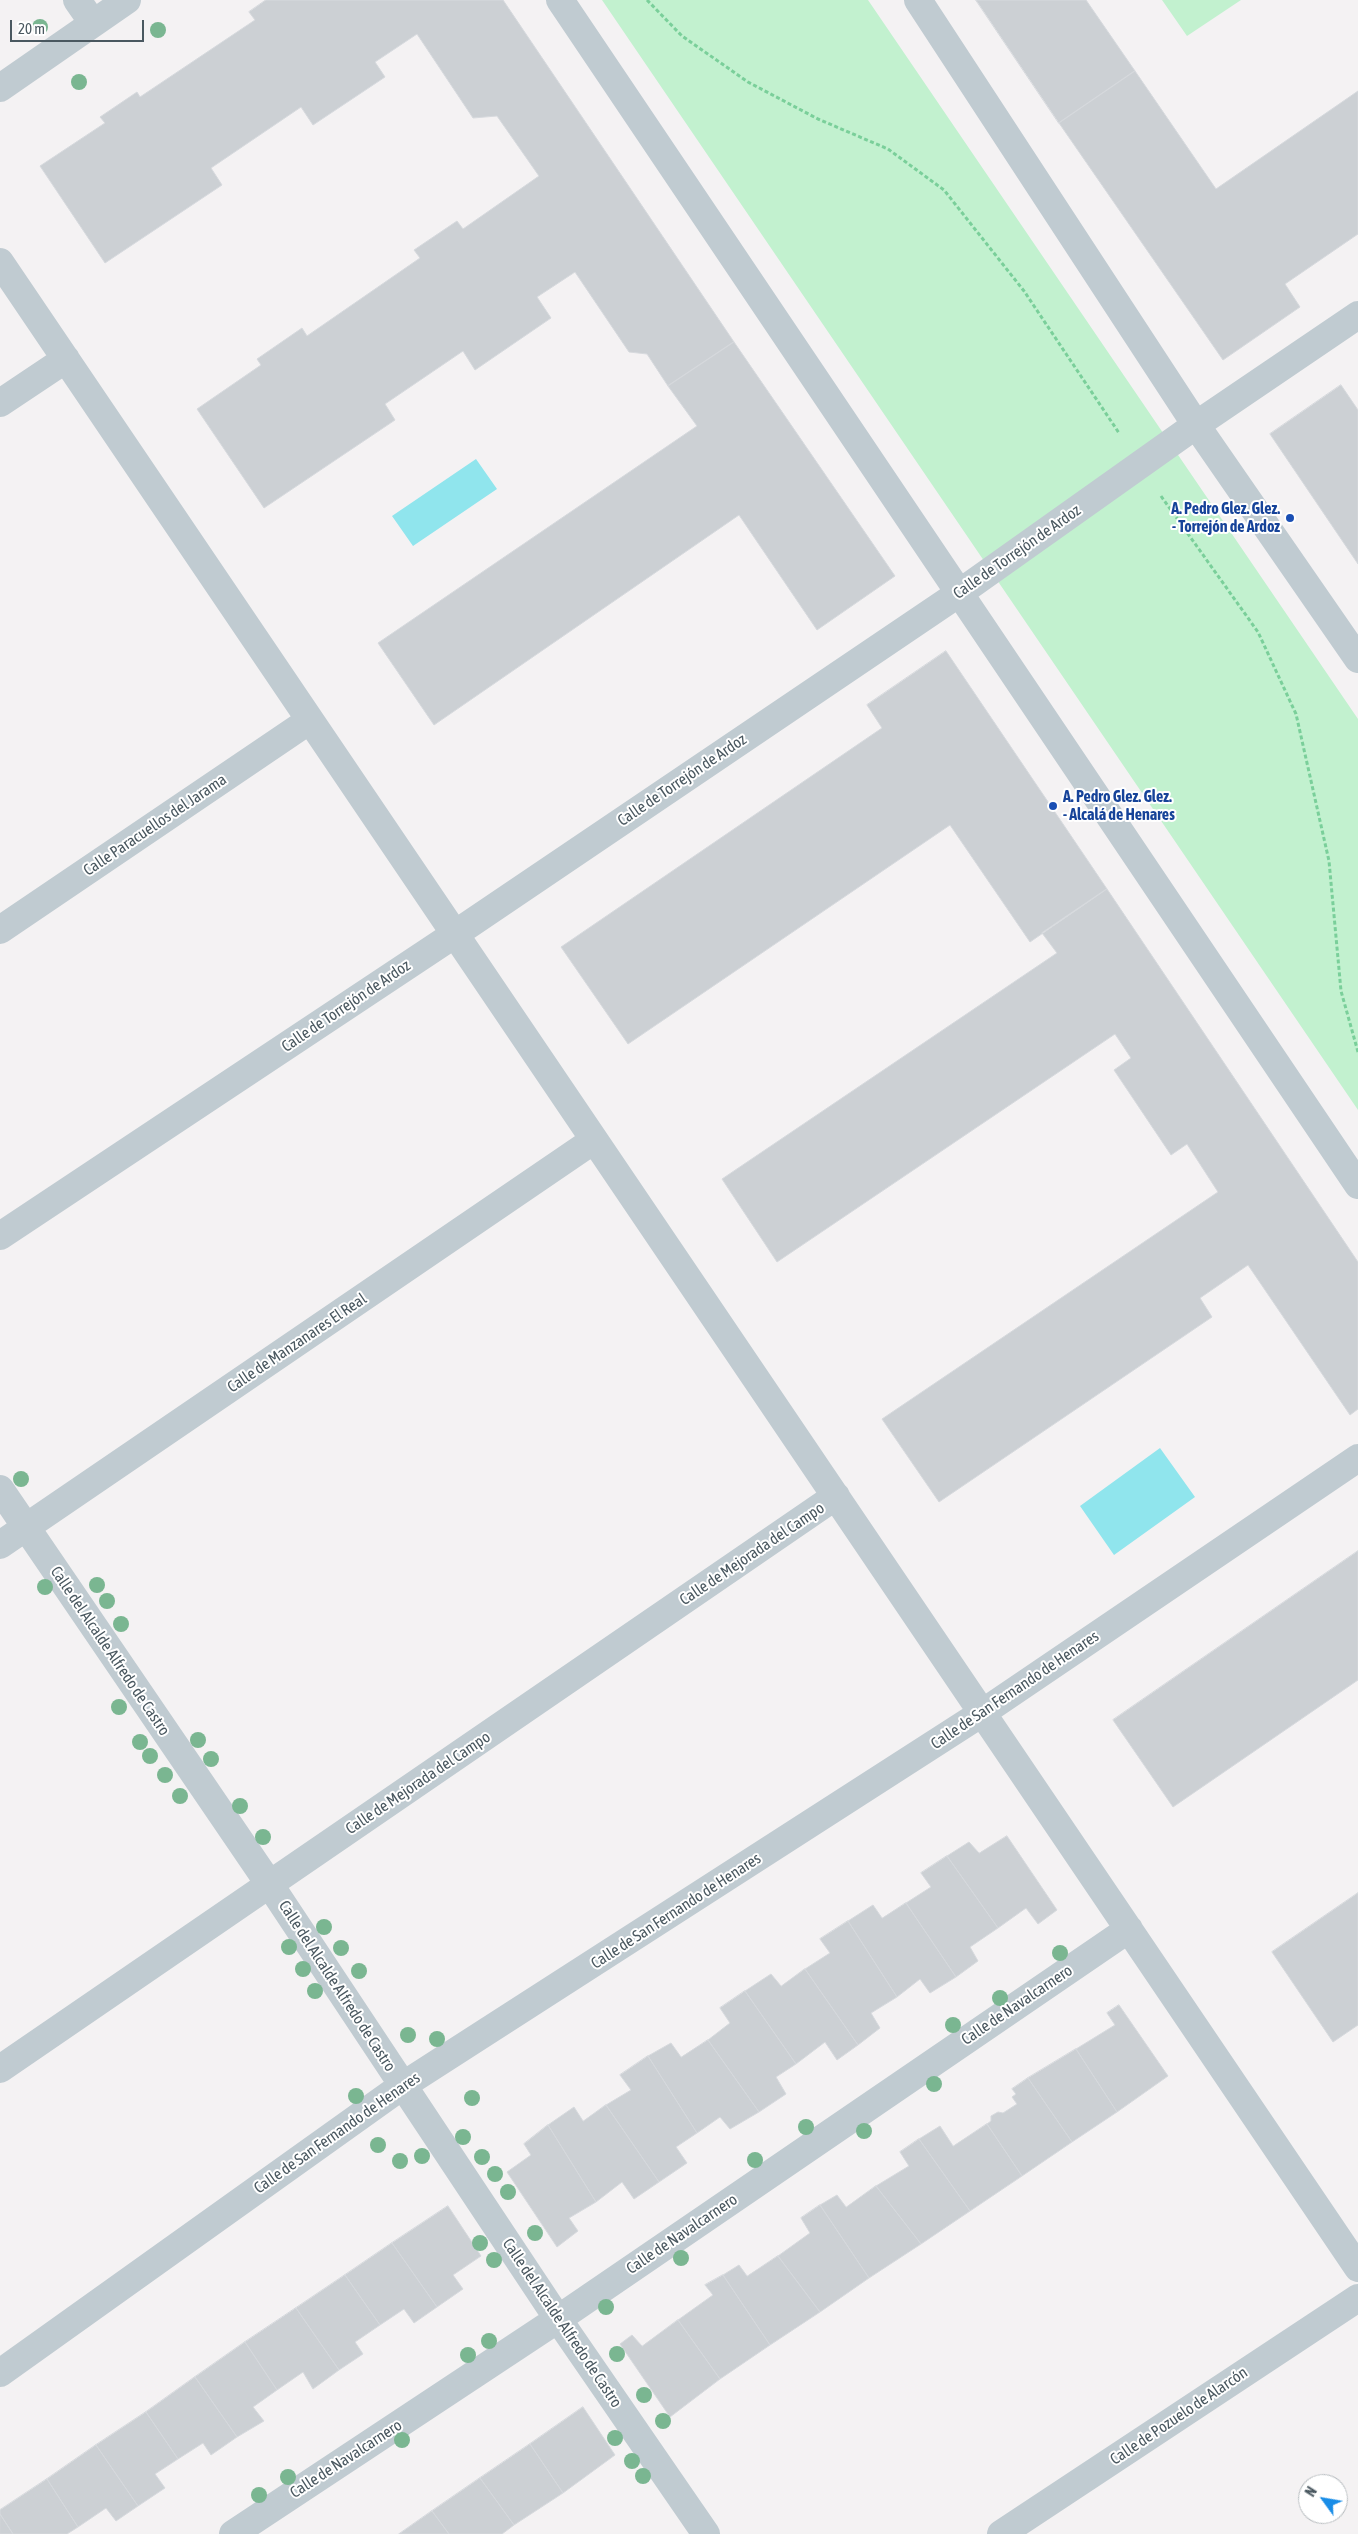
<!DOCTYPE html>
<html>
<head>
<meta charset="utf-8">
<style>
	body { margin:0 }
	#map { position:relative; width:1358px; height:2534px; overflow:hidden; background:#f4f2f3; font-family:"Asap Condensed",sans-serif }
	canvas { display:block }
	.north { position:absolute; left:1298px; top:2474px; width:50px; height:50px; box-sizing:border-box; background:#fff; border:1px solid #b7bcbf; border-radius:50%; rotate:302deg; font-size:14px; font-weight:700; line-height:20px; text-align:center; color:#4a5860 }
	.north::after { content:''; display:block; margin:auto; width:18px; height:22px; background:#1a8de7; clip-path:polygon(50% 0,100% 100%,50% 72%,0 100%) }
	.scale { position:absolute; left:10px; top:20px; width:134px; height:22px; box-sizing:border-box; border:2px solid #4a5860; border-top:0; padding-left:6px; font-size:15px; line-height:18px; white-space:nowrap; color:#4a5860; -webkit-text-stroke:4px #fff; paint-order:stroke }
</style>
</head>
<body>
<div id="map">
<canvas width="1358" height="2534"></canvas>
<div class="north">N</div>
<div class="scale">20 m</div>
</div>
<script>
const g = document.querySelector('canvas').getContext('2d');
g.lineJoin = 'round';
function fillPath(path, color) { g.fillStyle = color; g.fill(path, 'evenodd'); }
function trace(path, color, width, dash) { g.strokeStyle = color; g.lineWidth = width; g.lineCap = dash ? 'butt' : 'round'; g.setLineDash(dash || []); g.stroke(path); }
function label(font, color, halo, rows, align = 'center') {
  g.font = font + ' "Asap Condensed",sans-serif'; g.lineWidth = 4; g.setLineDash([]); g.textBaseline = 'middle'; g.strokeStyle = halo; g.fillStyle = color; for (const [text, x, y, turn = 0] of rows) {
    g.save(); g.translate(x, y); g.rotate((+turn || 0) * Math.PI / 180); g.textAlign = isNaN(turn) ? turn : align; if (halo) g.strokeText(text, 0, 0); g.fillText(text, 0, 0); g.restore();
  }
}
const green = new Path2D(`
	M602 0H868L1358 719V1110Z
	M1162 0H1241L1187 36Z`);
const water = new Path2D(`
	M476 459 497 489 413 546 392 516Z
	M1160 1448 1195 1497 1114 1555 1080 1506Z`);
const building = new Path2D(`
	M266 0H503L734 342 668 386 647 354 629 352 575 272 537 297 551 318 475 370 463 351 385 404 395 420 264 508 197 409 261 365 257 359 302 328 307 336 420 258 414 250 457 221 463 229 539 176 497 116 473 118 417 34 375 62 385 77 313 125 301 107 211 168 222 185 105 263 40 166 105 123 100 117 137 92 140 97 255 20 249 12Z
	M976 0H1086L1135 71 1059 123Z
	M1135 71 1216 189 1358 91V234L1285 284 1300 307 1223 360 1059 123Z
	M734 342 895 576 817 630 739 515 434 725 378 643 697 426 668 386Z
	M1341 385 1358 410V564L1270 434Z
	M946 651 1107 889 1030 942 950 825 628 1044 561 947 882 728 867 705Z
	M1107 889 1358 1262V1409L1350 1415 1248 1265 1200 1298 1212 1317 939 1502 882 1419 1218 1192 1187 1144 1171 1155 1114 1070 1131 1058 1115 1034 777 1262 722 1179 1057 953 1042 933Z
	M1358 1551V1680L1173 1807 1113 1720Z
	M1007 1836 1057 1910 1038 1924 1026 1908 998 1928 947 1856 969 1842 979 1853Z
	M947 1856 998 1928 970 1947 978 1961 956 1977 906 1903 931 1887 921 1873Z
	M1358 1893V2025L1333 2042 1272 1952Z
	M906 1903 956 1977 930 1993 920 1979 897 1997 848 1921 873 1905 882 1918Z
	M848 1921 897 1997 871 2013 880 2028 858 2045 805 1969 830 1953 820 1939Z
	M805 1969 858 2045 837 2060 825 2042 796 2064 745 1991 771 1974 781 1986Z
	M745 1991 796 2064 776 2077 786 2094 759 2112 708 2040 730 2023 720 2008Z
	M1119 2005 1168 2076 1117 2112 1076 2049 1115 2025 1107 2013Z
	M708 2040 759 2112 730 2129 720 2117 697 2133 648 2056 671 2043 681 2057Z
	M1076 2049 1117 2112 1072 2142 1028 2078Z
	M648 2056 697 2133 676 2147 687 2163 659 2182 606 2105 631 2090 620 2075Z
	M1028 2078 1072 2142 1022 2176 987 2124 991 2121V2116L998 2112 1003 2113 1017 2104 1012 2097 1016 2094 1012 2089Z
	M606 2105 659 2182 634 2199 622 2182 596 2202 548 2125 574 2107 583 2121Z
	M987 2124 1022 2176 970 2211 919 2139 940 2126 953 2146Z
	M548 2125 596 2202 569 2218 578 2231 557 2247 507 2172 531 2155 524 2144Z
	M919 2139 970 2211 921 2244 876 2186 909 2166 900 2152Z
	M876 2186 921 2244 869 2278 820 2205 837 2195 846 2207Z
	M820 2205 869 2278 820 2312 778 2256 810 2233 801 2218Z
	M448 2206 481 2256 453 2275 463 2289 437 2307 392 2243Z
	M392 2243 437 2307 414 2323 404 2309 380 2325 345 2275Z
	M778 2256 820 2312 770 2345 723 2275 739 2265 747 2276Z
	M345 2275 380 2325 355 2342 363 2354 339 2370 296 2308Z
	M723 2275 770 2345 720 2379 678 2320 713 2295 705 2285Z
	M296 2308 339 2370 313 2389 303 2372 277 2390 245 2342Z
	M678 2320 720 2379 670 2417 620 2344 632 2335 642 2346Z
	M245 2342 277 2390 253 2407 264 2421 237 2437 195 2377Z
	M195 2377 237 2437 211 2455 203 2443 178 2459 146 2412Z
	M583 2407 615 2455 563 2493 530 2444Z
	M146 2412 178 2459 155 2474 165 2488 138 2506 96 2445Z
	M530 2444 563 2493 514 2525 480 2478Z
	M96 2445 138 2506 116 2521 106 2508 78 2527 47 2479Z
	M480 2478 514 2525 502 2534H449L432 2511Z
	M47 2479 78 2527 67 2534H13L0 2514V2510Z
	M432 2511 449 2534H399Z
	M0 2514 13 2534H0Z`);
const path = new Path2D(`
	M647 0 682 36 748 82 818 119 888 149 944 190 1024 291 1119 433
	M1161 496 1258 632 1296 714 1329 861 1341 991 1358 1052`);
const minor = new Path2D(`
	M77 0 93 23
	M560 0 1358 1185
	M918 0 1196 425 1358 659
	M0 88 127 0
	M0 262 1358 2268
	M0 403 66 359
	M0 930 310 720
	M0 1236 455 934 958 594 1196 425 1358 315
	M0 1489 270 1885 558 2319 706 2534
	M0 1545 594 1140
	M0 2069 836 1496
	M0 2373 402 2086 982 1713 1358 1458
	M233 2534 558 2319 1129 1929
	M1001 2534 1358 2298`);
const trees = [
	[40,27],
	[158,30],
	[79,82],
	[21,1479],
	[97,1585],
	[45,1587],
	[107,1601],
	[121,1624],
	[119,1707],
	[198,1740],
	[140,1742],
	[150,1756],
	[211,1759],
	[165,1775],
	[180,1796],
	[240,1806],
	[263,1837],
	[324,1927],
	[289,1947],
	[341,1948],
	[1060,1953],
	[303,1969],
	[359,1971],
	[315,1991],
	[1000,1998],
	[953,2025],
	[408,2035],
	[437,2039],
	[934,2084],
	[356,2096],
	[472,2098],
	[806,2127],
	[864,2131],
	[463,2137],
	[378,2145],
	[422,2156],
	[482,2157],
	[755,2160],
	[400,2161],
	[495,2174],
	[508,2192],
	[535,2233],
	[480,2243],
	[681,2258],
	[494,2260],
	[606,2307],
	[489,2341],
	[617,2354],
	[468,2355],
	[644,2395],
	[663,2421],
	[615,2438],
	[402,2440],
	[632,2461],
	[643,2476],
	[288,2477],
	[259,2495]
];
const markers = [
	[1290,518,5,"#1a4fb4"],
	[1053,806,5,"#1a4fb4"]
];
const transitNames = [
	["A. Pedro Glez. Glez.",1280,509],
	["- Torrejón de Ardoz",1280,527],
	["A. Pedro Glez. Glez.",1063,797,"left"],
	["- Alcalá de Henares",1063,815,"left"]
];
const streetNames = [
	["Calle de Torrejón de Ardoz",1017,552,-35],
	["Calle de Torrejón de Ardoz",682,780,-34],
	["Calle Paracuellos del Jarama",155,825,-34],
	["Calle de Torrejón de Ardoz",346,1006,-34],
	["Calle de Manzanares El Real",297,1343,-34],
	["Calle de Mejorada del Campo",752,1554,-34],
	["Calle del Alcalde Alfredo de Castro",110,1651,56],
	["Calle de San Fernando de Henares",1015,1690,-34],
	["Calle de Mejorada del Campo",418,1783,-34],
	["Calle de San Fernando de Henares",676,1911,-33],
	["Calle del Alcalde Alfredo de Castro",337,1986,57],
	["Calle de Navalcarnero",1017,2005,-34],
	["Calle de San Fernando de Henares",337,2133,-35],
	["Calle de Navalcarnero",682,2234,-34],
	["Calle del Alcalde Alfredo de Castro",562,2323,56],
	["Calle de Pozuelo de Alarcón",1179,2416,-34],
	["Calle de Navalcarnero",346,2459,-33]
];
fillPath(green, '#c2f1cf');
fillPath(water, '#90e5ed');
fillPath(building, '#ccd0d4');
trace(building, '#d6d9dd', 1);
trace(path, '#7acf9a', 3, [4, 2.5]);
trace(minor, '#c0cbd1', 28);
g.fillStyle = '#7ab691';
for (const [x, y] of trees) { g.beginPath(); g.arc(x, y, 8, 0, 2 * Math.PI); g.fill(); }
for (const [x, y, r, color] of markers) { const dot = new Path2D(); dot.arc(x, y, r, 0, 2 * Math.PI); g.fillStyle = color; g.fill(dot); trace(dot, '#fff', 2); }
label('bold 16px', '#164399', '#fff', transitNames, 'right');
label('16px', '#4a5860', '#fff', streetNames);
</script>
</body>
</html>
